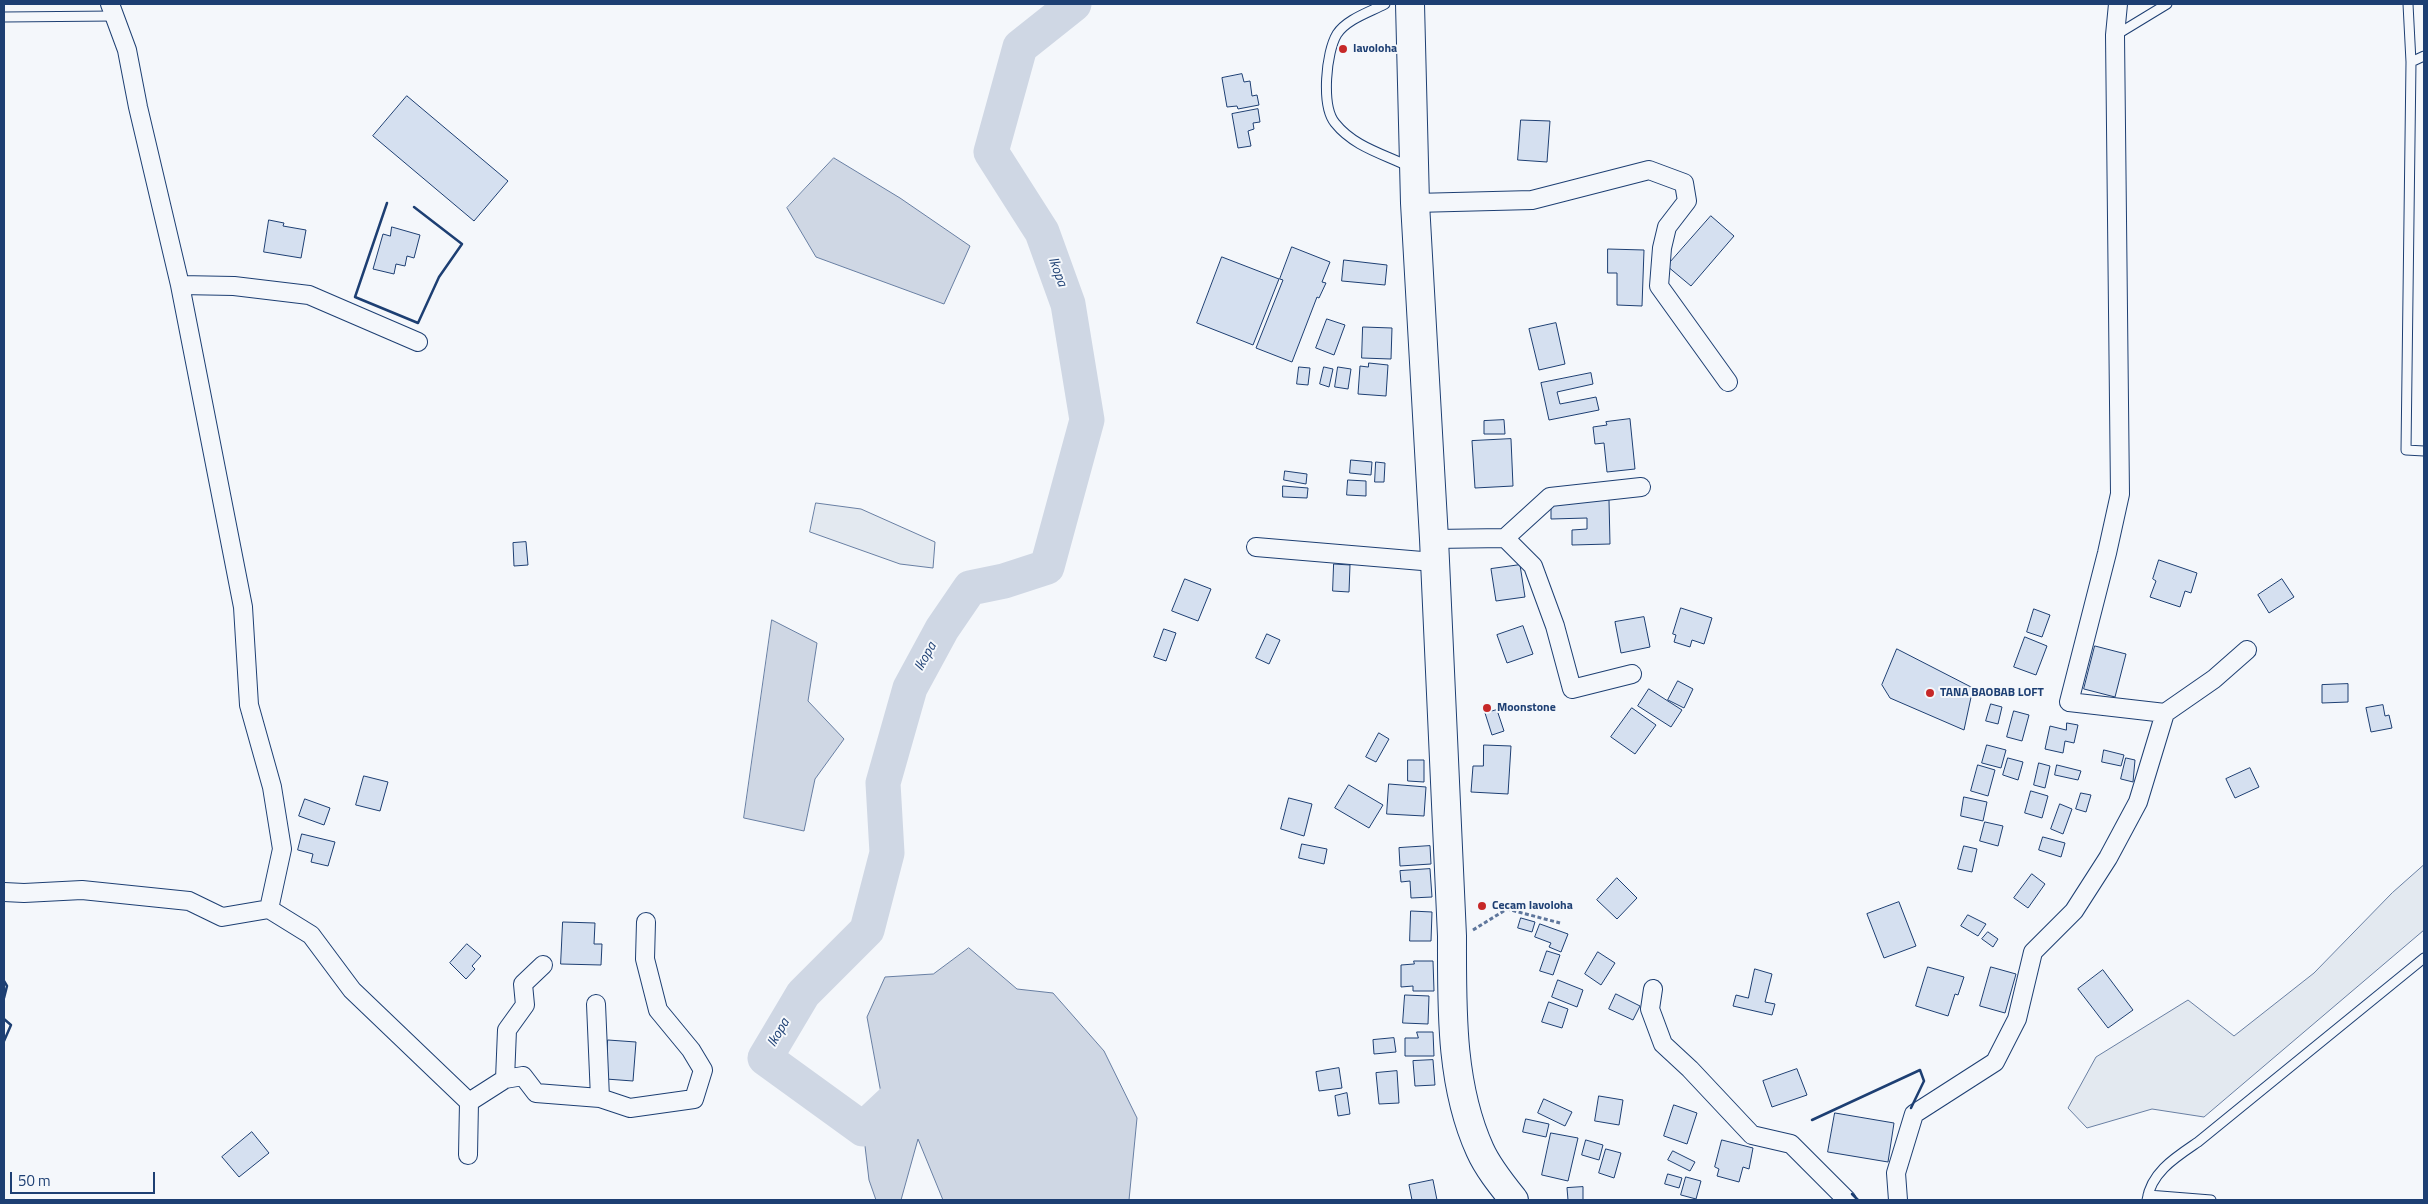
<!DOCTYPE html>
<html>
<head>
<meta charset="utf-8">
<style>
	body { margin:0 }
	#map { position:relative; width:2428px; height:1204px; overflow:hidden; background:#f4f7fb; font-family:"Titillium Web",sans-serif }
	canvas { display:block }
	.frame { position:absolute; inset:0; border:5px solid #1d3f73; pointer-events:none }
	.scale { position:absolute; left:10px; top:1172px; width:145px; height:22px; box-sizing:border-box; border:2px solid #1d3f73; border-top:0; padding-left:6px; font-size:15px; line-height:18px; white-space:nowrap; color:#1d3f73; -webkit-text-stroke:4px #f4f7fb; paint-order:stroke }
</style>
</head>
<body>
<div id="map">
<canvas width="2428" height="1204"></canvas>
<div class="frame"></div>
<div class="scale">50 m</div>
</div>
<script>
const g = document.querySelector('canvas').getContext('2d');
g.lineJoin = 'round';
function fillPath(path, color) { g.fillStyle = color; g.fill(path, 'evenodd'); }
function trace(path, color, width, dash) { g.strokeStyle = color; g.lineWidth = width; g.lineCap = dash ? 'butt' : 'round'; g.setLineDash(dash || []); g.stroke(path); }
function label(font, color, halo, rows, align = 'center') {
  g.font = font + ' "Titillium Web",sans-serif'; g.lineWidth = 4; g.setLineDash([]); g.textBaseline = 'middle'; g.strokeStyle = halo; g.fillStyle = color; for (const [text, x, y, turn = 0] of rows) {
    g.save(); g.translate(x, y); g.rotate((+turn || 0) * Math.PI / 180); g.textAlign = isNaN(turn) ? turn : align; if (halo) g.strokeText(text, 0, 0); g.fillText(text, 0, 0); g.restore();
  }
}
const green = new Path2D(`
	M816 503 861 509 935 542 933 568 900 564 810 532Z
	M2424 865V930L2204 1117 2152 1109 2087 1128 2068 1108 2096 1057 2188 1000 2234 1036 2314 973 2392 893Z`);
const water = new Path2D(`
	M834 158 900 198 970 246 944 304 816 257 787 208Z
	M772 620 817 643 808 701 844 739 815 779 804 831 744 818Z
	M969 948 1017 989 1053 993 1104 1051 1137 1118 1129 1200H943L918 1139 901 1200H876L869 1180 863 1129 881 1093 867 1017 885 977 933 974Z`);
const river = new Path2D(`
	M897 1097 863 1129 765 1058 803 994 867 930 887 853 883 783 910 688 942 629 970 588 1004 581 1047 567 1087 420 1068 304 1042 232 991 152 1020 47 1074 4`);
const building = new Path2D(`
	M1242 74 1244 82 1250 81 1252 96 1257 95 1259 105 1238 109 1237 106 1227 107 1222 78Z
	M407 96 508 181 474 221 373 136Z
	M1258 109 1260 122 1253 123 1254 129 1248 131 1251 146 1238 148 1232 114Z
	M1521 120 1550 121 1547 162 1518 160Z
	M1711 216 1734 236 1691 286 1667 266Z
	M269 220 284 223 283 226 306 230 301 258 264 252Z
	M392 227 420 235 414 258 407 256 405 266 396 264 394 274 373 269 383 234 390 236Z
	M1292 247 1330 262 1322 282 1326 283 1319 298 1317 297 1292 362 1256 348 1283 280 1280 279Z
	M1608 249 1644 250 1642 306 1617 305V273H1608Z
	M1222 257 1279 279 1253 345 1197 323Z
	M1344 260 1387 265 1385 285 1342 281Z
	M1327 319 1345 325 1334 355 1316 348Z
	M1556 323 1565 364 1539 370 1529 329Z
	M1363 327 1392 328 1391 359 1362 358Z
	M1369 363 1388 365 1386 396 1358 394 1360 366 1368 367Z
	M1299 367 1310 368 1308 385 1297 384Z
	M1324 367 1333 369 1329 387 1320 384Z
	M1338 367 1351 369 1348 389 1335 387Z
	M1591 373 1593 384 1557 392 1560 404 1596 397 1599 410 1549 420 1541 383Z
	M1630 419 1635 469 1607 472 1604 443 1595 444 1593 427 1607 425 1606 422Z
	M1504 420 1505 434H1484V421Z
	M1511 439 1513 486 1475 488 1472 441Z
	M1351 460 1372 462 1371 475 1350 473Z
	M1376 462 1385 463 1384 482H1375Z
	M1285 471 1307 474 1306 484 1284 480Z
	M1348 480 1366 481V496L1347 495Z
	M1283 486 1308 488 1307 498 1283 497Z
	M1609 500 1610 544 1572 545V530L1587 529V518L1551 519V501Z
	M526 542 528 565 514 566 513 543Z
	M2159 560 2197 573 2191 593 2185 591 2180 607 2150 597 2156 581 2153 579Z
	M1334 564 1350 565 1349 592 1333 591Z
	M1520 565 1525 597 1496 601 1491 569Z
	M1185 579 1211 589 1198 621 1172 611Z
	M2282 579 2294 597 2269 613 2258 595Z
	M1681 608 1712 618 1704 644 1692 640 1690 647 1674 642 1676 635 1673 634Z
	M2034 609 2050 615 2042 637 2027 632Z
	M1644 617 1650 647 1621 653 1615 622Z
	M1523 626 1533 654 1507 663 1497 635Z
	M1164 629 1176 633 1166 661 1154 657Z
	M1267 634 1280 640 1269 664 1256 658Z
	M2025 637 2047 646 2036 675 2014 667Z
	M2095 646 2126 654 2115 697 2084 689Z
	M1897 649 1973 688 1964 730 1890 698 1882 685Z
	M1678 681 1693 689 1684 708 1668 700Z
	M2348 684V702L2322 703V685Z
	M1649 689 1682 710 1671 727 1638 706Z
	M1991 704 2002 707 1998 724 1986 721Z
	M2383 705 2385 716 2389 715 2392 728 2371 732 2366 708Z
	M1632 708 1656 725 1635 754 1611 737Z
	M1497 710 1504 731 1492 735 1485 713Z
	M2014 711 2029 715 2022 741 2007 737Z
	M2067 723 2078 725 2074 743 2065 741 2063 753 2045 749 2050 726 2066 730Z
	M1379 733 1389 739 1376 762 1366 757Z
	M1484 745 1511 746 1508 794 1471 792 1473 766H1483Z
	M1987 745 2006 750 2001 768 1982 763Z
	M2104 750 2124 755 2121 766 2102 762Z
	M2008 758 2023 762 2018 780 2003 775Z
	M2126 758 2135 760 2133 782 2121 779Z
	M1408 760H1424V782L1408 781Z
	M2039 763 2050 766 2045 788 2034 785Z
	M1978 765 1995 770 1988 796 1971 791Z
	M2057 765 2081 771 2078 780 2055 775Z
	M2250 768 2259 787 2235 798 2226 779Z
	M364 776 388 782 380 811 356 805Z
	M1389 784 1426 787 1424 816 1387 814Z
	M1349 785 1383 805 1369 828 1335 808Z
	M2031 791 2048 796 2042 818 2025 813Z
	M2081 793 2091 795 2086 812 2076 809Z
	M1964 797 1987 802 1983 821 1961 816Z
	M1289 798 1312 804 1304 836 1281 829Z
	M305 799 330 808 324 825 299 816Z
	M2060 804 2072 809 2063 834 2051 829Z
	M1985 822 2003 826 1998 846 1980 841Z
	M302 834 335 842 328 866 311 862 313 854 298 850Z
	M2043 837 2065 843 2061 857 2039 850Z
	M1302 844 1327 849 1324 864 1299 858Z
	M1430 846 1431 864 1400 866 1399 848Z
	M1964 846 1977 849 1972 872 1958 869Z
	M1430 869 1432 897 1411 898 1410 881 1401 882 1400 871Z
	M2032 874 2045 884 2028 908 2014 898Z
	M1617 878 1637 898 1617 919 1597 900Z
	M1899 902 1916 946 1884 958 1867 914Z
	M1411 911 1432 912 1431 941H1410Z
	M1968 915 1986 924 1978 936 1961 926Z
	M1521 918 1535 922 1532 932 1518 928Z
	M563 922 595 923 594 944H602L601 965 561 964Z
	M1540 924 1568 934 1561 952 1549 947 1551 943 1535 937Z
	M1988 932 1998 939 1993 947 1982 939Z
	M467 944 481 956 472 966 475 969 466 979 450 963Z
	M1547 951 1560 955 1553 975 1540 971Z
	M1598 952 1615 963 1601 985 1585 974Z
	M1414 961H1433L1434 991H1413V986L1401 987V965L1414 964Z
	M1928 967 1964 977 1958 995 1955 994 1948 1016 1916 1006Z
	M1991 967 2016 974 2005 1013 1980 1006Z
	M1755 969 1772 974 1765 1002 1775 1004 1772 1015 1733 1006 1736 995 1748 998Z
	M2103 970 2133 1010 2108 1028 2078 989Z
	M1558 980 1583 990 1577 1007 1552 997Z
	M1616 994 1640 1006 1633 1020 1609 1009Z
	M1405 995 1429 996 1428 1024 1403 1023Z
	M1549 1002 1568 1009 1562 1028 1542 1022Z
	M1417 1032H1433L1434 1056H1405V1038H1418Z
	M1394 1038 1396 1052 1374 1054 1373 1040Z
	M608 1040 636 1042 633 1081 606 1079Z
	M1433 1060 1435 1085 1415 1086 1413 1061Z
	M1339 1068 1342 1088 1319 1091 1316 1072Z
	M1797 1069 1807 1095 1772 1107 1763 1081Z
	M1397 1071 1399 1103 1379 1104 1376 1073Z
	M1347 1093 1350 1114 1338 1116 1335 1096Z
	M1599 1096 1623 1100 1619 1125 1595 1121Z
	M1544 1099 1572 1112 1565 1126 1538 1113Z
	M1674 1105 1697 1113 1687 1144 1664 1136Z
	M1835 1113 1894 1123 1888 1162 1828 1152Z
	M1526 1119 1549 1124 1546 1137 1523 1132Z
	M252 1132 269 1153 239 1177 222 1157Z
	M1551 1133 1578 1138 1568 1181 1542 1175Z
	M1586 1140 1603 1145 1599 1160 1582 1155Z
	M1722 1140 1753 1148 1749 1169 1743 1167 1739 1182 1717 1176 1719 1169 1715 1167Z
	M1606 1149 1621 1153 1614 1178 1599 1173Z
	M1673 1151 1695 1162 1690 1171 1668 1160Z
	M1668 1174 1682 1178 1679 1188 1665 1184Z
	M1686 1177 1701 1181 1696 1199 1681 1195Z
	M1433 1180 1437 1200H1412L1409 1185Z
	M1583 1187V1200H1568L1567 1188Z`);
const path = new Path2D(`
	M1473 930 1507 909 1560 923`);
const service = new Path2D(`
	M1385 4C1370 12 1347 19 1337 34 1326 52 1321 106 1335 123 1354 147 1384 154 1410 167
	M2408 4 2411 62 2406 450 2424 451
	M4 17 114 16
	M2116 35 2167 4
	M2411 62 2424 56
	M2148 1195 2211 1200
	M2147 1200C2151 1172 2176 1157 2198 1142L2424 958`);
const minor = new Path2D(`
	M110 4 127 50 138 107 180 285 243 607 249 705 272 787 282 849 269 909 311 935 352 990 469 1102 468 1155
	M2118 4 2115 35 2120 494 2107 553 2069 702 2165 713
	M1415 203 1532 200 1649 170 1684 183 1687 201 1667 227 1662 248 1659 286 1728 382
	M180 285 234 286 309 295 418 342
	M1505 538 1550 497 1641 487
	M1434 539 1505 538 1533 566 1555 626 1572 689 1632 674
	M1256 547 1434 562
	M4 892 24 893 82 890 189 901 222 917 269 909
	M1653 989 1650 1009 1663 1044 1690 1069 1752 1135 1791 1144 1847 1200
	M596 1004 600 1098
	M505 1079 507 1030 525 1005 523 984 543 965
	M469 1102 505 1079 523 1076 536 1093 600 1098 630 1108 694 1099 703 1070 691 1050 658 1010 645 959 646 922
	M1898 1200 1896 1173 1914 1114 1995 1062 2017 1019 2033 952 2074 911 2108 858 2138 802 2165 713 2214 679 2247 650`);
const primary = new Path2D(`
	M1410 4 1415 203 1434 539 1452 936C1452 1007 1450 1084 1480 1150 1488 1168 1502 1185 1514 1200`);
const wall = new Path2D(`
	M387 203 355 297 418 323 439 277 462 244 414 207
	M4 981 7 986 4 998
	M4 1019 11 1025 4 1041
	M1812 1120 1920 1070 1924 1081 1911 1108
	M1852 1194 1858 1200`);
const markers = [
	[1343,49,5,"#c62828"],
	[1930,693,5,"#c62828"],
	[1487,708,5,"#c62828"],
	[1482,906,5,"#c62828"]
];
const poiNames = [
	["Iavoloha",1353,49],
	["TANA BAOBAB LOFT",1940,693],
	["Moonstone",1497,708],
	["Cecam Iavoloha",1492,906]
];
const waterNames = [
	["Ikopa",1057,272,70],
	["Ikopa",926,657,-61],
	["Ikopa",779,1033,-60]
];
fillPath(green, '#e3e9f0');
trace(green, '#687fa3', 1);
fillPath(water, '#cfd7e4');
trace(water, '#687fa3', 1);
trace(river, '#cfd7e4', 35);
fillPath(building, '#d5e0f0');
trace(building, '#1d3f73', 1);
trace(service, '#1d3f73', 11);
trace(minor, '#1d3f73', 20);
trace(primary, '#1d3f73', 30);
trace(path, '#5e769c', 3, [4, 2.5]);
trace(service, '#f4f7fb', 9);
trace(minor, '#f4f7fb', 18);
trace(primary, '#f4f7fb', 28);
trace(wall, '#1d3f73', 2.5);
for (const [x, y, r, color] of markers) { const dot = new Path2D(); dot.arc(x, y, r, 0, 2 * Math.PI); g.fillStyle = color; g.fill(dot); trace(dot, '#f4f7fb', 2); }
label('bold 12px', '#1d3f73', '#f4f7fb', poiNames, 'left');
label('italic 14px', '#1d3f73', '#f4f7fb', waterNames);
</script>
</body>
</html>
